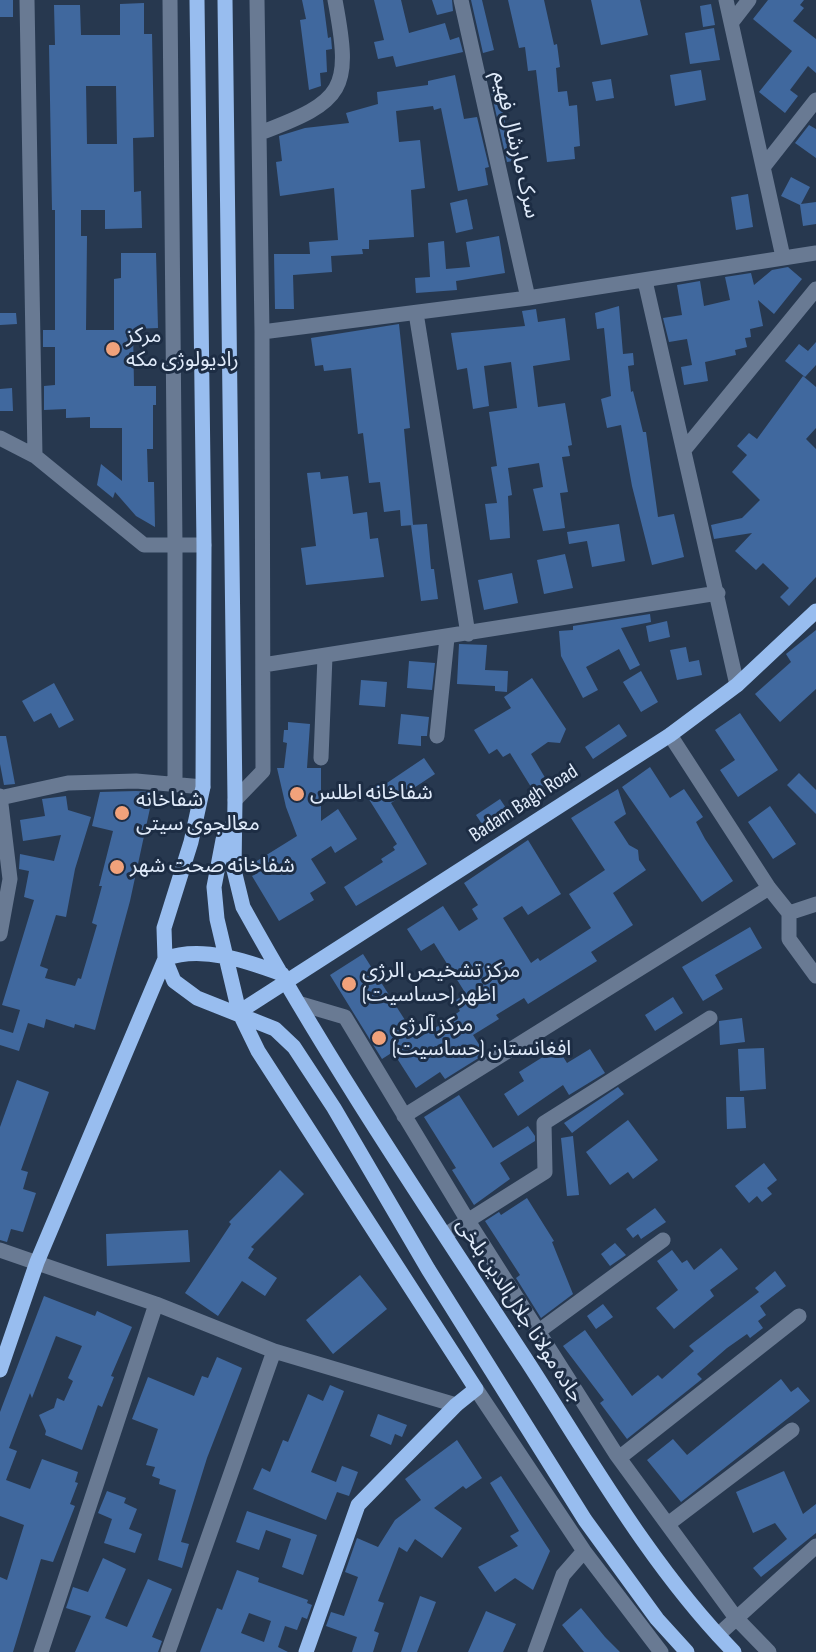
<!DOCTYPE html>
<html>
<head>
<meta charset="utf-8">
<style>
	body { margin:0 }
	canvas { display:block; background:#27384f }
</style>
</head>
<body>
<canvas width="816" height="1652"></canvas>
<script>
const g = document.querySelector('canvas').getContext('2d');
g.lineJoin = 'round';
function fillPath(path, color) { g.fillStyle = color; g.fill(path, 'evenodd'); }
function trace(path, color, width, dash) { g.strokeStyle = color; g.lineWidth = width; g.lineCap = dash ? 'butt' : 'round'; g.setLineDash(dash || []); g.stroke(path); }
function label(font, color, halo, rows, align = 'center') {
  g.font = font + ' "Sofia Sans Condensed","Noto Sans Arabic",sans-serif'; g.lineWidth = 6; g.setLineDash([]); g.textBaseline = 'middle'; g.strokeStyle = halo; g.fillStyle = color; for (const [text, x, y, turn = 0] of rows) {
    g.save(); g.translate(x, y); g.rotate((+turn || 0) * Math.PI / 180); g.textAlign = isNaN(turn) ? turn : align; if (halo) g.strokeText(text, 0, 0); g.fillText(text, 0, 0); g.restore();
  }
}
const building = new Path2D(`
	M0 0H13V17H0Z
	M302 0H323L328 38 331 37 332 49 326 50 327 72 320 73 321 86 309 90 300 20 306 19Z
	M374 0H401L409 33 445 23 450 40 459 37 463 52 396 67 393 56 378 59 374 42 384 40Z
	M432 0H452L453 11 437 15Z
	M471 0H482L494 50 483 53Z
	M508 0H544L554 45 557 44 560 67 556 68 558 92 567 91 569 106 577 105 580 146 574 147 575 159 547 162 536 70 528 71 525 47 519 48Z
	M591 0H640L648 35 601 45Z
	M768 0H804L800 5 804 8 793 21 816 39V73L808 66 790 90 798 96 785 113 759 92 792 51 753 19Z
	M144 3V34H152L154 137 133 138 134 192 141 191 142 228 105 229V210H81V236H87L86 330H114V279L121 278V253H156L158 328 133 329 134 386H156V405H153V449H147L148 482H154L155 527 136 516 115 492 113 498 97 485 101 464 122 481V428H90V417L66 418V409L44 410V386L55 385V347H43V330H55V210H52L49 45H55L54 5H80L81 35H120V4ZM86 86H116L117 144H87Z
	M711 4 715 25 703 27 700 6Z
	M714 28 720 60 690 64 685 33Z
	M701 70 706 100 675 106 670 75Z
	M455 75 464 119 477 117 489 167 485 168 488 185 458 191 441 108 434 110 433 106 396 111 399 142 420 140 425 188 411 190 414 237 369 240V249H362L363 254 331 256 332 272 293 275 294 309H275L274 254H310L309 242 338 240 334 188 280 196 276 162 282 161 279 136 305 128 349 123 346 113 378 104 377 92 428 85V81Z
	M611 79 614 98 596 101 592 82Z
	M498 89 513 161 507 162 491 91Z
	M809 125 816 129V158L795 143Z
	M791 177 810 187 801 204 816 202V224L803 226 800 205 781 196Z
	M748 194 753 227 736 230 731 197Z
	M467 199 473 229 456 233 450 203Z
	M499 236 505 273 456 281 457 290 416 293 415 278 430 277 428 243 444 241 446 269 470 267 466 242Z
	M788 267 802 279 774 314 758 300 763 326 750 329 751 337 745 338 747 347 735 350 736 355 705 362 708 381 684 385 681 367 692 365 687 339 669 342 663 318 682 315 677 285 700 281 704 306 730 300 725 277 751 273 754 285 772 270Z
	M619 306 623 354 633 353 634 365 628 366 631 392 633 391 643 432H646L658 517 674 514 684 557 652 565 632 486 621 425 607 428 601 399 611 396 604 328 597 329 595 313Z
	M536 309 538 322 565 318 570 360 533 366 538 407 565 403 572 445 568 446 570 456 562 457 568 492 560 493 565 528 543 531 533 489 543 487 539 463 508 468 512 495 508 496 510 538 490 540 485 504 497 503 491 467 497 466 489 412 517 408 511 362 484 366 489 406 473 409 467 368 457 370 451 333 525 326 522 311Z
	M0 313H16L17 324 0 325Z
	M399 324 410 428 404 429 413 525 401 526 400 510 384 512 380 482 369 483 363 433 358 434 351 368 324 371 323 365 315 366 311 338Z
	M816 342V365L805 377 785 361 799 344 808 351Z
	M803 376 816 387V428L806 439 816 449V577L789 606 780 597 789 588 763 563 756 570 735 551 752 533 714 539 711 525 742 518 760 500 732 472 747 455 737 446 749 433 757 439Z
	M12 388 13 411H0V389Z
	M320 472 321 479 348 476 353 514 367 512 370 539 378 538 384 577 306 585 301 548 316 546 307 473Z
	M427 524 431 569H434L438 599 421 601 411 525Z
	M619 524 625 561 592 567 587 541 569 544 567 532Z
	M565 554 573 588 544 594 537 560Z
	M512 573 518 603 484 610 478 580Z
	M650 614 651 622 621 628 640 665 630 670 619 649 586 667 598 690 583 698 561 656 559 631 573 630V626Z
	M667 621 670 637 649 642 646 626Z
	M816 630V689L780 722 755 694 791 662 786 654Z
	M459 644 487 645 485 670 508 671 507 692 495 691V686L457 684Z
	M686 647 689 662 699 660 702 675 677 680 670 650Z
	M409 661 435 663 432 690 407 688Z
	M641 671 658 702 641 712 623 682Z
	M532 678 566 729 560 743 548 742 531 754 550 786 536 795 510 753 503 757 497 749 489 754 474 730 511 708 504 697Z
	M361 680 387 682 385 707 359 705Z
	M54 683 74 720 59 728 51 713 34 722 22 701Z
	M740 713 778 770 738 797 720 770 735 760 715 730Z
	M401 714 429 717 427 736H421V746L398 744Z
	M288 722 310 724 307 768H321V821L338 809 357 839 335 853 331 846 311 859 326 883 310 893 314 900 279 921 252 876 258 873 252 864 297 836 286 807 277 768H284L287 743 283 742 284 730H288Z
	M619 724 627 736 593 759 585 747Z
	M0 736H6L15 784 4 785 0 764Z
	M424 758 435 774 391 803 427 864 356 906 344 887 383 862 381 859 395 850 393 847 397 844 365 793 379 784 381 787Z
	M650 767 670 798 684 789 703 817 696 822 705 839 733 881 702 902 622 787Z
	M799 773 816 790V814L787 785Z
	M618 789 626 814 614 822 629 845 638 850 639 860 646 870 613 893 633 925 591 952 597 961 528 1004 524 998 496 1015 499 1019 473 1035 485 1054 445 1079 440 1072 416 1088 393 1052 382 1059 330 975 363 954 417 1039 443 1023 460 1011 454 1001 466 994 434 943 421 951 407 929 443 906 459 931 478 919 472 909 478 905 464 883 528 840 561 894 528 915 522 906 503 918 531 963 538 958 540 961 591 928 569 894 605 870 571 818Z
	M136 791 151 792 152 799 130 901 95 1030 75 1024 74 1028 46 1019 44 1028 28 1023 19 1051 0 1045V1029L13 1033 20 1010 2 1005 34 900 24 897 29 871 19 869 20 854 54 861 61 835 23 841 20 820 45 816 42 799 66 796 68 810 91 817 75 869 66 917 56 915 40 966 48 969 45 978 75 986 78 978 81 979 97 925 92 923 102 886H99L113 831 92 826 100 792Z
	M500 799 510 814 486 830 476 815Z
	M770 806 796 844 773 859 748 822Z
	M750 927 762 948 715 975 723 989 703 1001 682 967Z
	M673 997 683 1013 655 1031 645 1015Z
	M742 1018 745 1042 720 1045 719 1021Z
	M554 1042 567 1063 590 1049 605 1073 569 1095 563 1085 518 1116 504 1094 524 1081 519 1072 546 1055 542 1049Z
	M764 1048 766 1089 740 1091 738 1049Z
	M17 1080 49 1092 21 1170 28 1172 23 1189 36 1193 23 1232 11 1229 7 1242 0 1240V1127Z
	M618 1087 624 1094 572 1133 564 1123Z
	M459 1095 493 1148 528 1126 535 1136V1141L500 1163 510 1179 474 1205 452 1170 456 1168 424 1117Z
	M726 1097H744L746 1128 727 1129Z
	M628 1120 658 1160 633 1179 628 1172 610 1185 586 1152Z
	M573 1136 579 1195 567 1196 561 1138Z
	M764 1163 777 1180 767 1188 772 1194 762 1202 757 1196 749 1203 735 1186Z
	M280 1170 304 1194 251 1247 254 1249 248 1258 277 1278 265 1296 242 1281 218 1316 185 1293 231 1224 229 1222Z
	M527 1198 554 1241 552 1242 573 1294 541 1318 516 1278 520 1275 485 1221 499 1212 501 1215Z
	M655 1208 666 1222 641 1239 638 1234 633 1238 626 1229Z
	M188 1230 190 1262 107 1266 106 1234Z
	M615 1243 626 1255 610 1266 601 1254Z
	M721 1248 738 1269 710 1290 714 1296 674 1329 656 1308 678 1290 657 1261 672 1250 682 1263 687 1260 694 1270Z
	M775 1271 786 1286 760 1306 766 1315 758 1321 763 1328 750 1338 747 1334 727 1348 697 1374 702 1379 627 1439 600 1403 604 1400 563 1346 585 1330 632 1396 658 1375 662 1379 694 1351 689 1346 759 1292 755 1288Z
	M360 1275 387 1309 333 1354 306 1320Z
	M44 1296 95 1316 97 1311 132 1327 111 1376 114 1377 102 1407 98 1405 82 1450 45 1435 46 1431 39 1415 54 1408 57 1398 64 1401 73 1381 68 1378 82 1346 56 1336 32 1398 30 1393 9 1448 17 1451 6 1480 30 1489 42 1459 78 1472 75 1482 78 1483 70 1504 75 1506 53 1562 41 1559 13 1652H0V1577L7 1580 24 1525 0 1516V1412Z
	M603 1304 613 1317 596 1329 587 1316Z
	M217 1357 242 1368 207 1458 181 1542 189 1544 182 1568 158 1560 176 1490 159 1484 160 1479 152 1476 155 1467 146 1465 158 1429 132 1419 148 1377 194 1396 202 1376 208 1378Z
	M781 1379 791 1392 798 1387 810 1401 681 1502 647 1460 673 1439 687 1455Z
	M330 1385 344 1391 311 1472 336 1482 342 1466 358 1472 349 1496 337 1492 326 1520 253 1489 262 1468 270 1472 283 1440 288 1442 308 1394 323 1401Z
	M378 1414 407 1425 402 1437 395 1434 391 1445 370 1436Z
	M457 1440 482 1478 466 1489 463 1486 434 1508 462 1528 442 1558 415 1539 407 1552 399 1547 378 1601 384 1603 374 1631 379 1633 373 1652H352L357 1637 326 1626 331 1612 344 1616 358 1577 345 1572 357 1538 378 1547 395 1520 421 1500 405 1479Z
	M784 1471 803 1514 816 1504V1533L761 1577 753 1568 787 1539 775 1523 753 1533 736 1492Z
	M501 1476 550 1551 533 1590 515 1578 495 1592 478 1567 518 1546 510 1536 519 1531 490 1483Z
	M107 1491 126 1498 124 1503 137 1509 129 1529 142 1534 135 1553 104 1543 112 1519 98 1513Z
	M247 1511 317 1535 303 1575 282 1567 291 1539 266 1530 259 1550 236 1542Z
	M103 1558 126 1569 105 1618 127 1627 148 1579 172 1589 152 1637 162 1641 158 1652H75L91 1616 66 1608 73 1587 88 1592Z
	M237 1570 259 1578 258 1582 308 1600 307 1603 312 1605 307 1619 302 1617 297 1630 285 1626 278 1647 288 1652H200L217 1608 222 1610ZM249 1613 271 1621 264 1642 241 1633Z
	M420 1596 436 1602 417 1652H401Z
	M581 1608 605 1637 620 1652H584L562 1625Z
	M486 1611 516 1624 503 1652H468Z`);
const minor = new Path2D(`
	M27 0 35 456
	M170 0 175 546V783
	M461 0 528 298
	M726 0 783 257
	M732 22 749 0
	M260 133C345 101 352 90 335 0
	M764 166 816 100
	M645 281 737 685
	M416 313 468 634
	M262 332 528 298 816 253
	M0 438 35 456 144 545H204
	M684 450 816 289
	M263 665 718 593
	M670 735 769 888 789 913 816 904
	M437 736 447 638
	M321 758 325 656
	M0 796 10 879 0 934
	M0 798 68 783 136 781 203 787
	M235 800 263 771 262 332 257 0
	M789 913V939L816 976
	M301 1004 345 1017 468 1221 616 1454 736 1618 769 1652
	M404 1116 769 888
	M445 1235 545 1172 544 1123 710 1018
	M0 1250 156 1304 274 1351 456 1405
	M539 1331 663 1240
	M476 1389 584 1551 661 1652
	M619 1458 799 1316
	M668 1524 792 1430
	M718 1635 816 1546
	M41 1652 156 1304
	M168 1652 274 1351
	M535 1652 563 1575 584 1551`);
const major = new Path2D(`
	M197 0 204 545 203 787 191 842 164 928 165 959 174 981 197 998 275 1029 294 1047 334 1108 428 1269 585 1520 657 1619 687 1652
	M225 0 235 800 234 870 243 907C329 1063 429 1211 527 1361 591 1460 651 1567 734 1652
	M235 821 223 840 214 887 217 919 239 1012 258 1051 476 1389 456 1405 358 1505 306 1652
	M239 1012 670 735 737 685 816 611
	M0 1370 37 1262 165 959C201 945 247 961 282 974`);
const markers = [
	[113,349,8,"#f1a27b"],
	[297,794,8,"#f1a27b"],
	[122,813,8,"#f1a27b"],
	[117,867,8,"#f1a27b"],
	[349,984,8,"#f1a27b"],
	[379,1038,8,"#f1a27b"]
];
const streetNames = [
	["سرک مارشال فهیم",515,145,77],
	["Badam Bagh Road",524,804,-33],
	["جاده مولانا جلال‌الدین بلخی",519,1311,57]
];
const poiNames = [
	["مرکز",126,337],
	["رادیولوژی مکه",126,361],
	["شفاخانه اطلس",310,794],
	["شفاخانه",136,801],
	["معالجوی سیتی",136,825],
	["شفاخانه صحت شهر",130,867],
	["مرکز تشخیص الرژی",362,972],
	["(حساسیت) اظهر",362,996],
	["مرکز آلرژی",392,1026],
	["(حساسیت) افغانستان",392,1050]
];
fillPath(building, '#40689e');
trace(minor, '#697a93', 15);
trace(major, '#98bdef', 15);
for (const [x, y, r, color] of markers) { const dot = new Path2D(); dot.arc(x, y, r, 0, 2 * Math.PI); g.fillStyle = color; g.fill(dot); trace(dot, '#1d2d44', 2); }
label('21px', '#e0ebfa', '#1d2d44', streetNames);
label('21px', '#e0ebfa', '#1d2d44', poiNames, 'left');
</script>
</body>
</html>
